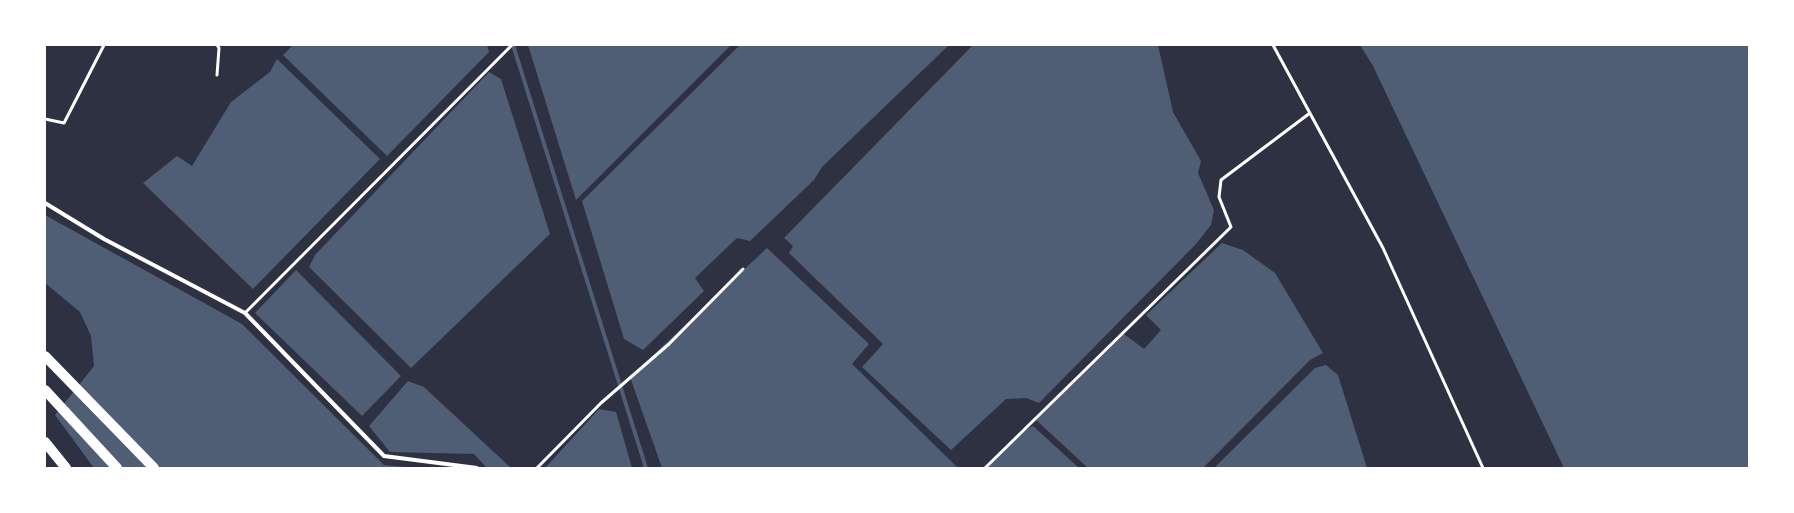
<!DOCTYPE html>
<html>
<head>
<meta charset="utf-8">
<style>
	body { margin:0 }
	#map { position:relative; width:1794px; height:513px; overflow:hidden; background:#2d3142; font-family:"Source Sans 3",sans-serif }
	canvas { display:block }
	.frame { position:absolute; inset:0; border:46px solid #fff; pointer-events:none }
</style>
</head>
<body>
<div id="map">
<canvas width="1794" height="513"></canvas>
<div class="frame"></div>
</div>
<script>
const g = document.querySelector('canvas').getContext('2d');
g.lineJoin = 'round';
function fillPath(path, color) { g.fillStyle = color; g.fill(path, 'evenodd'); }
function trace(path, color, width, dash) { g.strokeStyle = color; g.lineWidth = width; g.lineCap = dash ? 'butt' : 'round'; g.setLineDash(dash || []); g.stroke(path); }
const water = new Path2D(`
	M293 45H487L489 52 387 156 283 55Z
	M528 45H731L576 200Z
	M740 45H949L822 167 814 180 750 241 737 238 695 278 704 291 643 350 624 339 582 201Z
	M973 45H1158L1173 112 1201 161 1198 173 1214 210 1211 225 1196 244 1039 403 1026 398 1006 399 951 450 862 367 883 344 789 253 793 246 784 238Z
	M1360 45H1749V468H1564L1373 66Z
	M277 59 380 159 253 289 143 183 177 156 192 166 231 102 270 72Z
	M489 72 501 79 550 234 411 368 309 267 315 255Z
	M45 215 242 324 384 465 415 468H94L55 415 94 366 91 336 80 312 45 283Z
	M1222 243 1243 250 1275 273 1323 353 1310 360 1203 468H1088L1036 420 1124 334 1144 349 1161 330 1146 315Z
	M767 248 869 344 852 364 958 468H662L630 377Z
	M296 270 401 376 362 416 255 313Z
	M1326 365 1338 375 1367 468H1214L1315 368Z
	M408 381 424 387 511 468H487L474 454 390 452 369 426Z
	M599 409 616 412 632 468H545Z
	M1033 426 1079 468H986L1020 433Z`);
const stream = new Path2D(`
	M513 45 646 468`);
const service = new Path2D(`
	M217 45 219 48 217 75
	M1273 45 1383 248 1483 468
	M45 119 64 123 104 45
	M245 313 512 45
	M537 468 601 403 669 344 743 269
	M985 468 1231 227 1219 197 1221 180 1310 113`);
const minor = new Path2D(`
	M45 203 104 239 245 313 384 456 477 468`);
const trunk = new Path2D(`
	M45 356 154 468
	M45 390 117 468
	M45 442 66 468`);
fillPath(water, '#4f5d75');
trace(stream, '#4f5d75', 4);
trace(service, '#fff', 3);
trace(minor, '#fff', 4);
trace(trunk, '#fff', 10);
</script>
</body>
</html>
